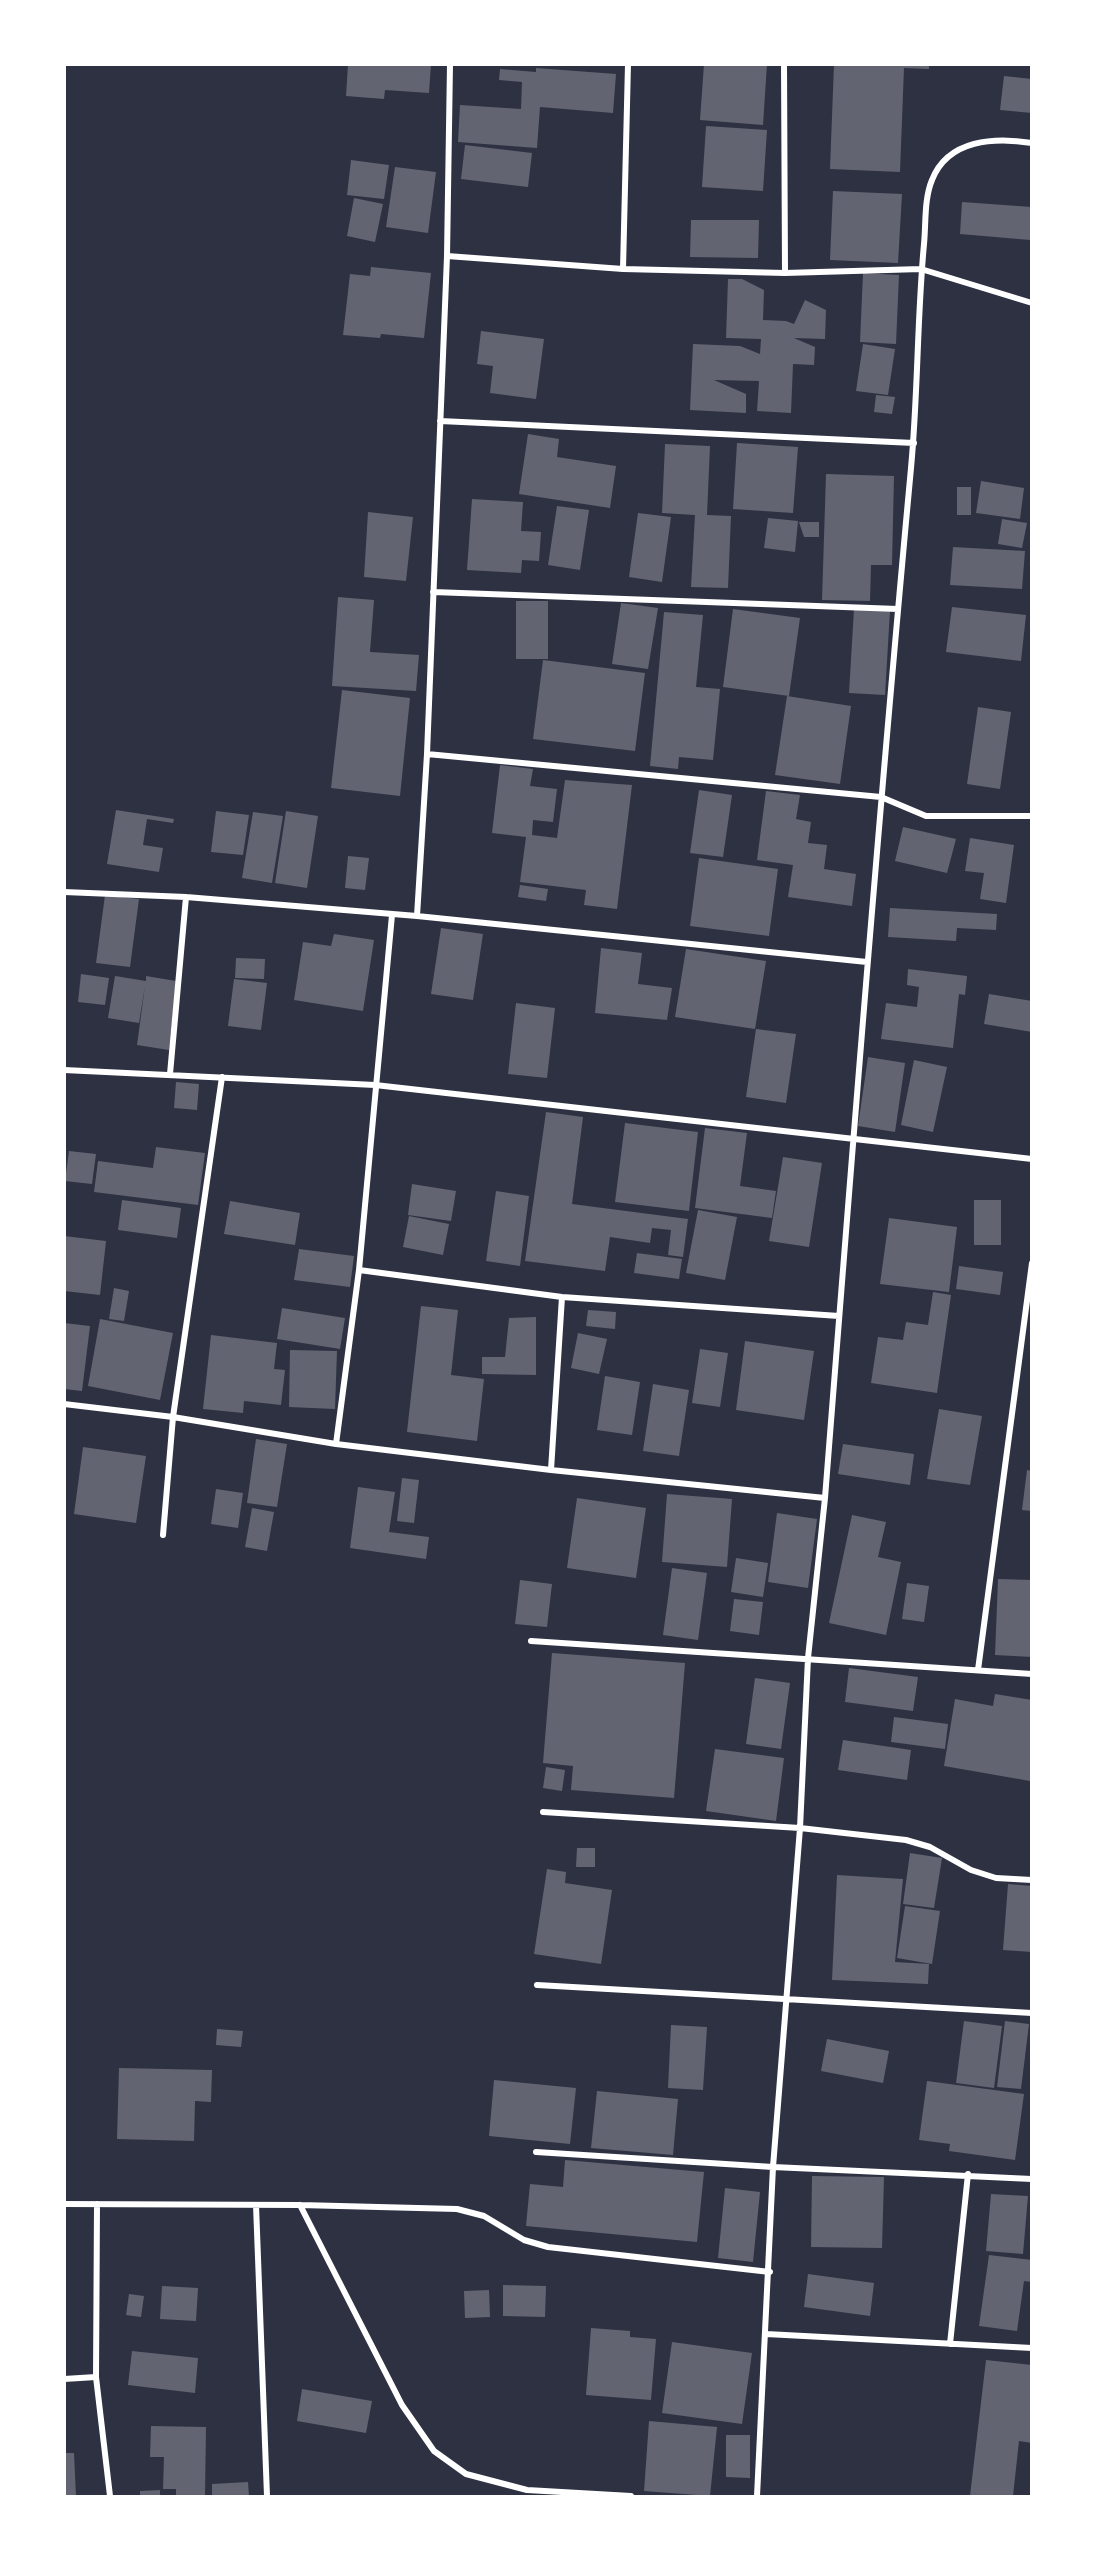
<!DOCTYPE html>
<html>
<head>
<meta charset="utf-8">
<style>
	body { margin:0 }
	#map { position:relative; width:1096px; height:2561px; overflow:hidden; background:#2d3142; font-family:"Golos Text",sans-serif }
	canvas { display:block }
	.frame { position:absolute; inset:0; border:66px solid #fff; pointer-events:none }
</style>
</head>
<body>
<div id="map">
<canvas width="1096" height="2561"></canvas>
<div class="frame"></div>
</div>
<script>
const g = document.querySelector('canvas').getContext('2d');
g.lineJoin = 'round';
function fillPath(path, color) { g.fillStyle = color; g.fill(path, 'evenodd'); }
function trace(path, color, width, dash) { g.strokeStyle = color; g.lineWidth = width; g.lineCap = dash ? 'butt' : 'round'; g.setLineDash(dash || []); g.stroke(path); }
const building = new Path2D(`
	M348 64H431L429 93 385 90 384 99 346 96Z
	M704 64H767L763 125 700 120Z
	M834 64H929V69L904 68 900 172 830 169Z
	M536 68 616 74 613 113 540 107 537 148 458 142 460 105 521 109 522 82 499 80 500 69 536 72Z
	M1004 76 1032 79V113L1000 110Z
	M706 126 767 130 763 191 702 187Z
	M465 145 532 153 528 187 461 179Z
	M351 160 389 165 384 199 347 195Z
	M395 167 436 172 428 233 386 227Z
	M833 191 902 194 898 263 830 260Z
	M354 198 383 204 375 242 347 236Z
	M962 202 1032 207 1030 240 960 234Z
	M691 220H759L758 258 690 257Z
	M371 267 431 273 424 338 381 334 380 338 343 335 350 274 370 276Z
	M863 273 899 275 896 344 860 342Z
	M728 279H742L764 290 763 320 786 321 794 324 805 300 826 310 825 339 794 338 815 347 814 365 793 364 791 413 757 411 759 381 714 380 746 394V413L690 410 693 344 740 346 760 354 761 339 726 338Z
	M481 331 544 339 536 399 490 393 493 366 477 364Z
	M863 344 895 349 888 395 856 391Z
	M876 395 895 397 892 414 874 412Z
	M528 434 559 439 557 457 616 466 610 508 519 494Z
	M737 443 798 447 793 513 733 509Z
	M665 444 710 446 707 515 731 516 728 588 691 587 695 515 662 513Z
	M826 474 894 476 892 565H871L870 601 822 600Z
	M981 481 1024 488 1020 519 976 513Z
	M957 487H971V515H957Z
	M472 499 523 502 521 531 541 532 539 561 522 560 521 573 467 570Z
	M557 506 589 510 580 570 548 565Z
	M368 512 413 517 406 581 364 577Z
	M638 513 671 517 662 582 629 577Z
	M768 518 798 521 795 552 764 548Z
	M1002 519 1027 523 1022 548 998 544Z
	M799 522H819V537H804Z
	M953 547 1025 551 1022 589 950 585Z
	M338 597 374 600 370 652 419 655 416 691 332 686Z
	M516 601H548V659H516Z
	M621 603 658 608 648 669 612 664Z
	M952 607 1026 615 1021 661 946 652Z
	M733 609 800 618 789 696 723 687Z
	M854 609 890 611 885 695 849 693Z
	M664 612 703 615 696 687 720 689 713 760 679 757 678 769 650 766Z
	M543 660 645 673 635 751 533 739Z
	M342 690 410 698 400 796 331 788Z
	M787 696 851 706 840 784 775 775Z
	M978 707 1011 712 1000 789 967 784Z
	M500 765 533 769 530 786 557 789 553 822 533 820 532 835 557 838 565 780 632 785 617 909 584 905 586 890 520 882 526 837 492 833Z
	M699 790 732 795 723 857 690 853Z
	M766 791 800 795 796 819 811 822 808 843 827 845 824 869 856 874 852 906 788 897 793 865 757 860Z
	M116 810 174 819 173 823 147 819 143 845 163 848 159 872 107 864Z
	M216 811 249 815 243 855 211 852Z
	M286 811 318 816 307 888 275 883Z
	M253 812 283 816 272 883 242 878Z
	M903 827 956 839 947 873 895 861Z
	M970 838 1014 845 1006 903 980 899 984 873 965 871Z
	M348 856 369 858 365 890 345 888Z
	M699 858 778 869 769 936 690 926Z
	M520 885 548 889 546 901 518 897Z
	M105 895 139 899 130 967 96 963Z
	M890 908 997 914 996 930 957 928 956 941 888 937Z
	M441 928 483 934 473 1000 431 994Z
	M334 934 374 940 363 1011 294 1000 303 942 331 946Z
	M601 948 642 953 638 984 672 988 667 1020 595 1013Z
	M686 949 766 961 755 1029 675 1017Z
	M236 958 265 959 264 979 235 978Z
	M908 969 967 976 965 995 959 994 953 1048 881 1039 886 1003 917 1007 919 987 907 985Z
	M81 974 109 978 105 1005 78 1002Z
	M115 976 146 981V976L176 981 169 1050 137 1045 145 986 139 1023 108 1018Z
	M234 979 267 983 261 1030 228 1026Z
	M989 994 1032 1001V1032L984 1024Z
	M516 1003 555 1008 547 1078 508 1074Z
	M756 1029 796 1034 786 1103 746 1097Z
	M868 1057 905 1063 895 1132 858 1126Z
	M914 1060 947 1067 933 1132 901 1125Z
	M176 1082 199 1084 197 1110 174 1108Z
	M546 1112 583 1117 572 1204 688 1219 683 1257 668 1255 671 1230 652 1228 650 1243 610 1237 605 1271 525 1261Z
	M625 1123 698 1132 689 1211 615 1202Z
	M705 1128 747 1133 740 1186 776 1191 772 1218 695 1208Z
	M156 1147 205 1153 198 1205 94 1192 98 1161 153 1168Z
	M69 1151 96 1154 92 1184 65 1181Z
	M783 1157 822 1163 809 1247 769 1241Z
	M412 1184 456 1191 451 1221 408 1215Z
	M496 1191 529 1196 520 1266 486 1261Z
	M122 1200 181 1208 177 1238 118 1230Z
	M974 1200H1001V1245H974Z
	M230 1201 300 1213 295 1245 224 1234Z
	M698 1210 737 1217 725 1280 686 1273Z
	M409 1216 449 1224 443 1255 403 1247Z
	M889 1218 957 1227 949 1292 880 1284Z
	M64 1236 106 1241 100 1295 64 1291Z
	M299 1249 354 1256 350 1287 294 1280Z
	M637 1253 682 1259 679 1279 634 1273Z
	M959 1266 1003 1272 1000 1295 956 1289Z
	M114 1288 129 1291 124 1321 109 1319Z
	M933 1292 951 1295 937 1393 871 1383 878 1337 903 1340 906 1322 928 1325Z
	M421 1306 458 1310 451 1375 484 1379 477 1441 407 1432Z
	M282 1308 345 1318 340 1349 277 1339Z
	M588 1310 616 1312 615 1329 586 1326Z
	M536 1317V1375L482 1374V1357H505L509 1318Z
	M100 1319 173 1333 160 1400 88 1386Z
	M64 1323 90 1326 82 1391 64 1389Z
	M578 1333 607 1339 599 1374 571 1368Z
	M211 1335 277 1343 274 1369 285 1370 281 1405 244 1401 243 1413 203 1409Z
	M745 1341 814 1351 804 1420 736 1410Z
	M700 1349 728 1353 720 1407 692 1403Z
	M290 1350 337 1351 335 1409 289 1407Z
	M605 1376 640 1382 632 1435 597 1430Z
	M653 1384 689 1390 679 1456 643 1451Z
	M939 1409 982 1416 970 1485 927 1479Z
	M256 1439 287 1444 277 1507 247 1503Z
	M843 1444 914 1454 910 1485 838 1474Z
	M83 1447 146 1456 136 1523 74 1514Z
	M1027 1470 1032 1471V1511L1022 1510Z
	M402 1478 419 1480 414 1523 397 1521Z
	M358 1487 395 1492 389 1532 429 1537 426 1559 350 1548Z
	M216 1489 243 1493 238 1528 211 1524Z
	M667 1494 732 1499 727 1567 662 1562Z
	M577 1498 646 1508 636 1578 567 1568Z
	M252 1508 274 1512 267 1551 245 1547Z
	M777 1513 817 1519 808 1588 768 1582Z
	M852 1515 886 1522 878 1557 901 1562 886 1635 829 1623Z
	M736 1558 768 1563 763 1597 731 1592Z
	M672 1568 707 1573 698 1640 663 1635Z
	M998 1579 1032 1580V1657L995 1655Z
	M520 1580 552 1584 547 1627 515 1624Z
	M907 1583 929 1586 924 1622 902 1619Z
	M734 1599 763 1602 759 1635 730 1631Z
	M552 1653 685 1663 674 1798 571 1790 573 1766 543 1763Z
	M849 1668 918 1677 913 1711 845 1702Z
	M755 1678 790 1683 781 1749 746 1744Z
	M995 1694 1032 1700 1030 1781 944 1766 955 1699 993 1706Z
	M894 1717 948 1724 945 1749 891 1742Z
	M843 1740 911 1750 907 1780 838 1770Z
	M715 1749 784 1758 776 1821 706 1811Z
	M546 1767 565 1770 562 1791 543 1788Z
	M577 1848H595V1867H576Z
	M910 1853 942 1858 934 1908 903 1904Z
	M547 1869 566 1872 565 1883 612 1890 601 1964 534 1954Z
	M837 1875 903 1879 895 1962 929 1964 928 1984 832 1980Z
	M1008 1884 1032 1886V1952L1003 1950Z
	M905 1906 940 1911 932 1964 897 1958Z
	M964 2021 1002 2026 994 2088 956 2083Z
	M1005 2021 1029 2024 1021 2089 997 2087Z
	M671 2025 707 2027 703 2090 668 2088Z
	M217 2029 243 2031 241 2047 216 2045Z
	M827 2039 889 2051 883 2083 821 2071Z
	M119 2068 212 2070 211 2102 195 2101 194 2141 117 2139Z
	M494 2080 576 2088 570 2144 489 2136Z
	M927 2081 1024 2094 1015 2160 949 2151 950 2144 919 2140Z
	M597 2091 678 2099 673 2155 591 2148Z
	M565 2160 704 2172 697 2242 526 2226 530 2184 563 2187Z
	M812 2176 884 2177 882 2248 811 2247Z
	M725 2188 760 2192 753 2262 718 2258Z
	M991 2194 1028 2196 1023 2254 986 2251Z
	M989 2255 1032 2260V2282L1024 2281 1017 2331 979 2326Z
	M808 2274 874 2283 870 2316 804 2307Z
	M503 2285 546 2286 545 2317 503 2316Z
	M162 2286 198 2288 196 2321 160 2319Z
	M489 2290 490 2317 465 2318 464 2291Z
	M129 2294 144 2296 141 2317 126 2315Z
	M591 2328 630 2331V2337L656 2339 651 2400 586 2395Z
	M672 2342 752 2353 742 2424 662 2413Z
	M132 2351 198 2358 195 2393 128 2385Z
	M986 2360 1032 2365V2443L1019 2441 1013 2496H970Z
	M302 2389 372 2401 366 2433 297 2421Z
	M649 2421 717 2427 710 2496 644 2491Z
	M151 2426 206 2427 205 2496H176V2489H163L164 2457H150Z
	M726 2435H750V2478L726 2477Z
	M64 2453H74L76 2496H64Z
	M248 2482 249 2496H212V2484Z
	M160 2490V2496H140V2491Z`);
const minor = new Path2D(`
	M784 64 785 273
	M447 256 450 64
	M623 269 628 64
	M440 421 914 443
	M433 592 898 609
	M427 754 881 797 926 816H1032
	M64 892 186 897 417 916 427 754 447 256 623 269 785 273 921 269 1032 303
	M417 916 867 962
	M64 1070 375 1085 1032 1159
	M170 1074 186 897
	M359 1270 562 1297 839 1316
	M64 1404 173 1417 336 1444 551 1470 825 1498C852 1154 879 811 911 468 918 394 917 319 924 244 926 224 924 199 932 180 948 139 995 137 1032 143
	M336 1444 359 1270 392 915
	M551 1470 562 1297
	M163 1535 173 1417 222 1077
	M531 1641 1032 1674
	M978 1670 1032 1263
	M543 1812 800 1828 906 1840 930 1847 971 1870 996 1878 1032 1880
	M537 1985 1032 2013
	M536 2152 773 2167 1032 2179
	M64 2204 300 2205 457 2209 484 2216 524 2240 548 2247 770 2272
	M97 2204 96 2377 110 2496
	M256 2205 267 2496
	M300 2205 402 2405 434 2451 466 2474 527 2490 631 2496
	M766 2334 1032 2348
	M950 2344 968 2174
	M64 2379 96 2377
	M757 2496 773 2167 800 1828 808 1658 825 1498`);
fillPath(building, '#626471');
trace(minor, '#fff', 6);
</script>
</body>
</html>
